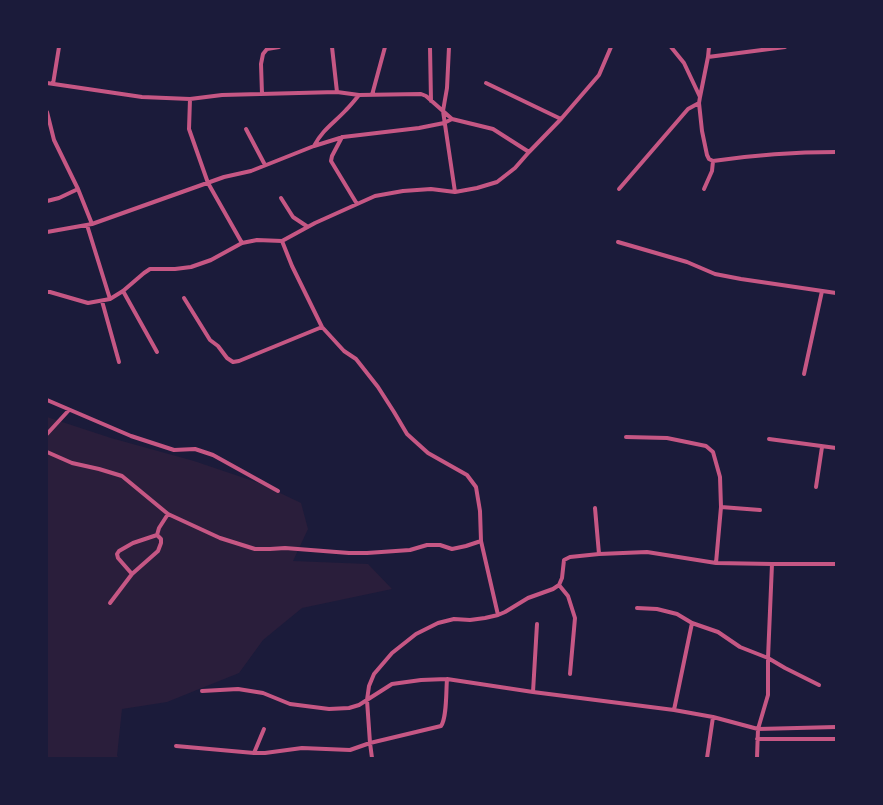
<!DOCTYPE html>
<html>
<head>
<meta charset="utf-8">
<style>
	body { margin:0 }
	#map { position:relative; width:883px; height:805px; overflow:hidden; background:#1b1b3a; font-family:"Varela Round",sans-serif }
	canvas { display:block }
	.frame { position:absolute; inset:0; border:48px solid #1b1b3a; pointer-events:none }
</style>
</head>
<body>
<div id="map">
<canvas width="883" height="805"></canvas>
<div class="frame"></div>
</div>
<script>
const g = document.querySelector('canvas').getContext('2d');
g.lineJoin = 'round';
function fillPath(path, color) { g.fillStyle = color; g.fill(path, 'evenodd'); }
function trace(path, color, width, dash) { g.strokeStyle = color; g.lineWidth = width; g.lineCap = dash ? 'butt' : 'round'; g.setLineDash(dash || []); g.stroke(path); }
const green = new Path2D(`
	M47 417 111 438 194 461 259 483 301 503 308 529 293 561 368 564 392 589 302 608 263 640 239 673 167 702 122 709 117 756 120 758H47Z`);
const minor = new Path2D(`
	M332 47 337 92
	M430 47 431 101
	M449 47 447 88 443 111 455 192
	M671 47 684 63 700 97 699 103 702 131 707 155 709 159 713 161 712 171 704 189
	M708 57 785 47
	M47 83 142 97 190 99 222 95 337 92 359 95 421 94 426 96 452 119 493 129 529 152
	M486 83 561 119
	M53 84 59 47
	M262 94 261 64 263 54 267 49 279 47
	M372 95 385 47
	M700 97 708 57 709 47
	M190 99 189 129 208 183 242 243
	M47 112 54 140 78 189 92 224
	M246 129 265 165
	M342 137 332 156 331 161 357 204
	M314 146C323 129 334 123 346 110 351 105 355 100 359 95
	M713 161C754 155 795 152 836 152
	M619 189 688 109 699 103
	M281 198 293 217 308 227
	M47 201 59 198 78 189
	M87 225 110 299
	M47 232 92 224 224 177 251 171 314 146 343 137 419 128 444 123 452 119
	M282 241 292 266 322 327 344 351 356 359 378 387 394 412 407 434 428 453 467 475 476 487 480 511 481 541 498 615
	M618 242 687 262 715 274 741 279 836 293
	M123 291 157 352
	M47 292H50L88 303 110 299 123 291 144 273 150 269H175L191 267 211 260 242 243 257 240 282 241 315 223 375 196 403 191 431 189 455 192 477 188 497 182 515 168 529 152 561 119 599 75 611 47
	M184 298 210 340 218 346 227 358 233 362 239 361 322 327
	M102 301 119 362
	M804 374 822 291
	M47 400 131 436 174 450 195 449 213 455 278 491
	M47 434 69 410
	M626 437 667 438 706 446 713 452 720 477 721 507 716 563
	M769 439 836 448
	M47 452 72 463 99 469 122 476 168 514 220 538 255 549H270L285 548 349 553H367L410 550 427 545H440L452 549 466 546 481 541
	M816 487 822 447
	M721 507 760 510
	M595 508 599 554
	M132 574 118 558 117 554 119 551 133 543 157 535
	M559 585 568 596 575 618 570 674
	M110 603 132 574 158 551 161 543V539L157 535 159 528 168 514
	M637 608 657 609 677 614 692 623 718 632 740 647 768 658 785 668 819 685
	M202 691 238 689 263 693 290 704 329 709 349 708 359 705 392 684 421 680 447 679 533 692 674 710 713 717 758 729 836 727
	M533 692 537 624
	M674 710 692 623
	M757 739H836
	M176 746 254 753H265L302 748 350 750 370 743 441 726C447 718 446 690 447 679
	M254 753 264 729
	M372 758 370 743 367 700 369 686 374 674 392 653 416 634 438 623 454 619 470 620 485 618 498 615 505 612 528 598 553 589 559 585 562 578 564 560 570 557 599 554 647 552 716 563 772 564H836
	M707 758 713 717
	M757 758 758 729 768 695V658L772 564`);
fillPath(green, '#2a1e3b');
trace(minor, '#c65784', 4);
</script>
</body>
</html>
